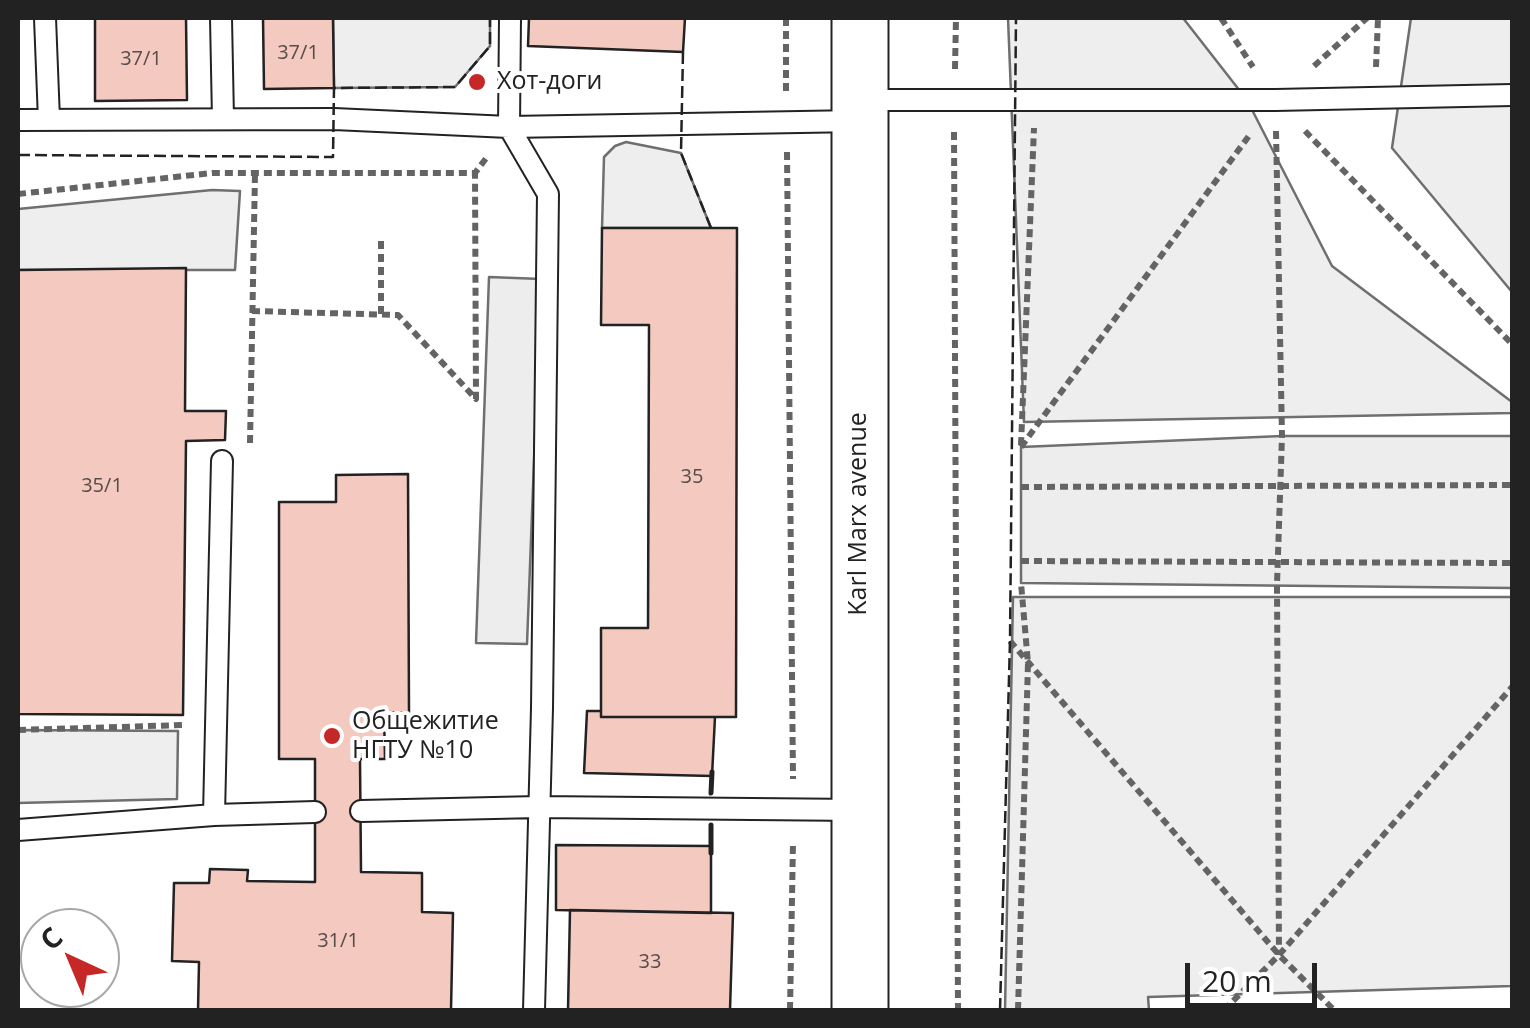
<!DOCTYPE html>
<html>
<head>
<meta charset="utf-8">
<style>
	body { margin:0 }
	#map { position:relative; width:1530px; height:1028px; overflow:hidden; background:#fff; font-family:"Open Sans",sans-serif }
	canvas { display:block }
	.frame { position:absolute; inset:0; border:20px solid #222; pointer-events:none }
	.north { position:absolute; left:20px; top:908px; width:100px; height:100px; box-sizing:border-box; background:#fff; border:2px solid #a7a7a7; border-radius:50%; rotate:316deg; font-size:28px; font-weight:700; line-height:40px; text-align:center; color:#222 }
	.north::after { content:''; display:block; margin:auto; width:35px; height:45px; background:#c62828; clip-path:polygon(50% 0,100% 100%,50% 72%,0 100%) }
	.scale { position:absolute; left:1185px; top:963px; width:132px; height:45px; box-sizing:border-box; border:5px solid #222; border-top:0; padding-left:12px; font-size:30px; line-height:35px; white-space:nowrap; color:#222; -webkit-text-stroke:8px #fff; paint-order:stroke }
</style>
</head>
<body>
<div id="map">
<canvas width="1530" height="1028"></canvas>
<div class="frame"></div>
<div class="north">С</div>
<div class="scale">20 m</div>
</div>
<script>
const g = document.querySelector('canvas').getContext('2d');
g.lineJoin = 'round';
function fillPath(path, color) { g.fillStyle = color; g.fill(path, 'evenodd'); }
function trace(path, color, width, dash) { g.strokeStyle = color; g.lineWidth = width; g.lineCap = dash ? 'butt' : 'round'; g.setLineDash(dash || []); g.stroke(path); }
function label(font, color, halo, rows, align = 'center') {
  g.font = font + ' "Open Sans",sans-serif'; g.lineWidth = 8; g.setLineDash([]); g.textBaseline = 'middle'; g.strokeStyle = halo; g.fillStyle = color; for (const [text, x, y, turn = 0] of rows) {
    g.save(); g.translate(x, y); g.rotate((+turn || 0) * Math.PI / 180); g.textAlign = isNaN(turn) ? turn : align; if (halo) g.strokeText(text, 0, 0); g.fillText(text, 0, 0); g.restore();
  }
}
const green = new Path2D(`
	M333 18H490V46L455 87 334 88Z
	M1008 18H1183L1247 100 1332 266 1512 402V413L1024 422Z
	M1411 18H1512V292L1392 148Z
	M626 142 681 153 711 228H602L604 157 615 146Z
	M212 190 240 191 235 270H18V209Z
	M1013 597H1512V986L1148 997 1149 1010H1005Z
	M18 730 178 731 177 799 18 803Z`);
const parking = new Path2D(`
	M489 277 541 279 527 644 476 643Z
	M1282 436H1512V588L1021 583V447Z`);
const building = new Path2D(`
	M95 18H186L187 100 95 101Z
	M263 18H333L334 88 264 89Z
	M529 18H685L683 52 528 46Z
	M602 228H737L736 717H601V628H648L649 325H601Z
	M186 268 185 411H226L225 440 186 441 183 715 18 714V270Z
	M408 474 409 713 384 712 385 759H360L361 872 422 873V912L453 913 451 1010H198L199 962 172 961 174 883H209L210 869 248 870 247 881 315 882V759H279V502H336V475Z
	M587 711H601V717H715L712 776 584 773Z
	M556 845 711 846V913L556 910Z
	M570 910 733 913 730 1010H568Z`);
const path = new Path2D(`
	M786 18V94
	M1221 18 1253 67
	M1314 66 1367 18
	M1376 67 1378 18
	M955 69 956 18
	M1276 131 1282 436 1277 584 1279 955
	M1305 131 1512 344
	M954 132 958 1010
	M787 152 793 779
	M18 194 212 173H475L487 157
	M252 311 398 315 476 399 475 173
	M381 314V240
	M250 443 255 174
	M1021 445 1034 128
	M1021 447 1251 133
	M1021 487 1512 485
	M1021 561 1512 563
	M1010 641 1279 955 1334 1010
	M18 730 185 725
	M790 1010 793 842
	M1018 1010 1028 663 1021 583
	M1224 1010 1279 955 1512 687`);
const service = new Path2D(`
	M45 18 49 120
	M221 18 223 119
	M510 18 509 127 548 194 542 708 534 1010
	M860 100H1275L1512 95
	M18 120 334 119 509 127 858 121
	M361 811 538 807 859 810
	M214 815 222 461
	M18 830 214 815 315 812`);
const primary = new Path2D(`
	M860 1010V18`);
const fence = new Path2D(`
	M683 52 681 153 711 228
	M18 155 333 157 334 88 455 87 490 46V18
	M1000 1010 1010 641 1016 18`);
const wall = new Path2D(`
	M711 793 712 772
	M711 853V825`);
const markers = [
	[477,82,10,"#c62828"],
	[332,736,10,"#c62828"]
];
const numberNames = [
	["37/1",298,53],
	["37/1",141,59],
	["35",692,477],
	["35/1",102,486],
	["31/1",338,941],
	["33",650,962]
];
const poiNames = [
	["Хот-доги",497,82],
	["Общежитие",352,722],
	["НГТУ №10",352,751]
];
const streetNames = [
	["Karl Marx avenue",859,514,-90]
];
fillPath(green, '#eee');
trace(green, '#6f6f6f', 2.5);
fillPath(parking, '#ededed');
trace(parking, '#6f6f6f', 2.5);
fillPath(building, '#f3c9c0');
trace(building, '#222', 2.5);
trace(service, '#222', 24);
trace(primary, '#222', 59);
trace(path, '#646464', 6, [8, 5]);
trace(service, '#fff', 20);
trace(primary, '#fff', 55);
trace(fence, '#222', 2.5, [12, 5]);
trace(wall, '#222', 5);
for (const [x, y, r, color] of markers) { const dot = new Path2D(); dot.arc(x, y, r, 0, 2 * Math.PI); g.fillStyle = color; g.fill(dot); trace(dot, '#fff', 4); }
label('20px', '#564c4a', null, numberNames);
label('25px', '#222', '#fff', poiNames, 'left');
label('25px', '#222', '#fff', streetNames);
</script>
</body>
</html>
